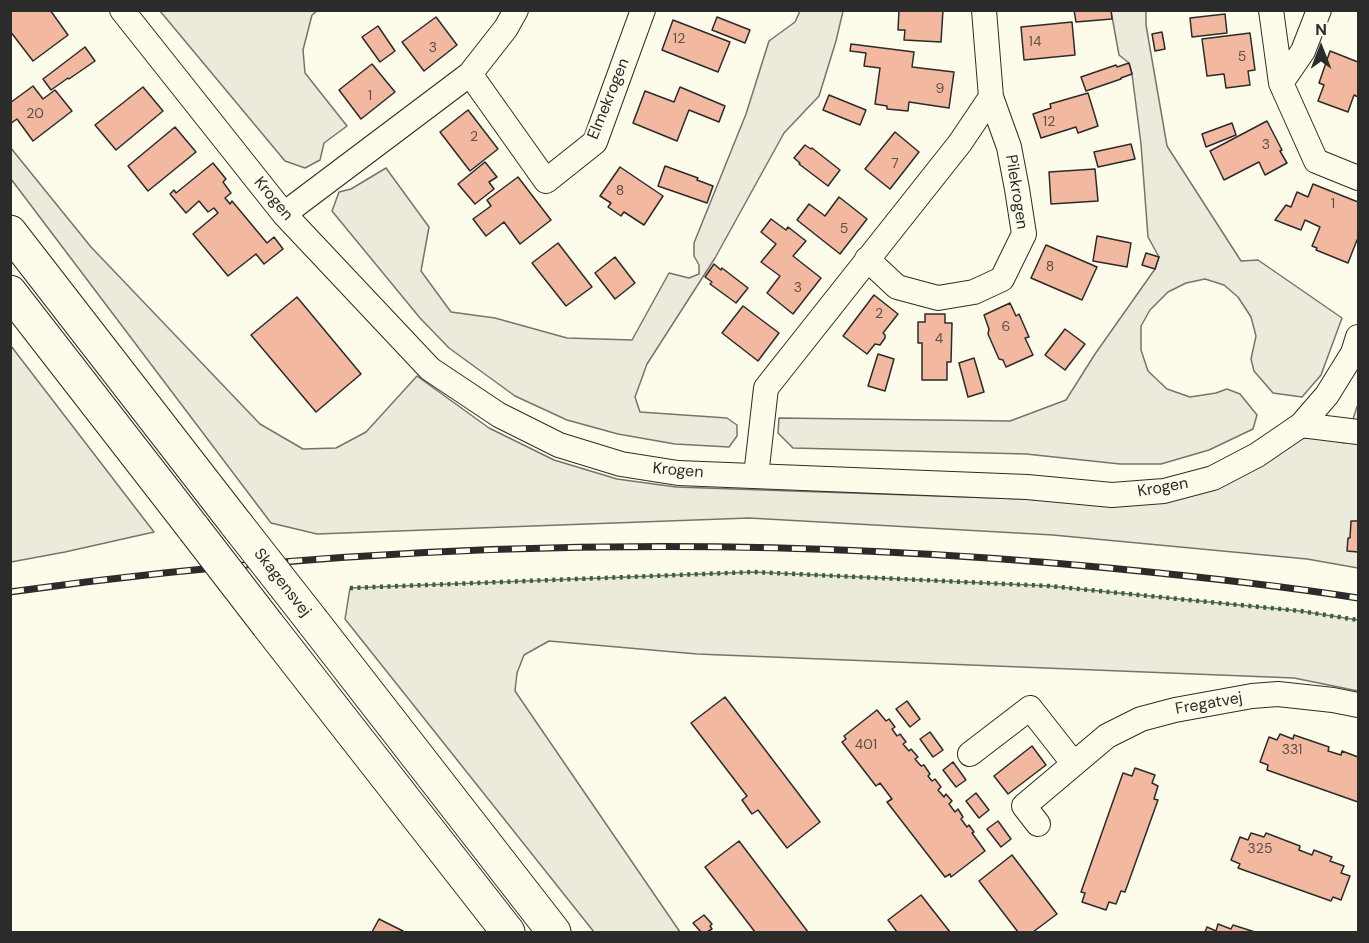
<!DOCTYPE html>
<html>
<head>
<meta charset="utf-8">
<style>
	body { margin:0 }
	#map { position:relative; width:1369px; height:943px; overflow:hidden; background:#fdfbea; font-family:"DM Sans",sans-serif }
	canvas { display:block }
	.frame { position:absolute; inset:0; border:12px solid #2b2b2b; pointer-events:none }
	.north { position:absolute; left:1291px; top:18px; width:60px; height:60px; -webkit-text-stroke:4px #fdfbea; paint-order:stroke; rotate:0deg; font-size:16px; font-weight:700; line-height:24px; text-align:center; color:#2b2b2b }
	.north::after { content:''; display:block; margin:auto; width:21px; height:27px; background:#2b2b2b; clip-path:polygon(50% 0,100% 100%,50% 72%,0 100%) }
</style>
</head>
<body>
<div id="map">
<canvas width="1369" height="943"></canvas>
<div class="frame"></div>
<div class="north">N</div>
</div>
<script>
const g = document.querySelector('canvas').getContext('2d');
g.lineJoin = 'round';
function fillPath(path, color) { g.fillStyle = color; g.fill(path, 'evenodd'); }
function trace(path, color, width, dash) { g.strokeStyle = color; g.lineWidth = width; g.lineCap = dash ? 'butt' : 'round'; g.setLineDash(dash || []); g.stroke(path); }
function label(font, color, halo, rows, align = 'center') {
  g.font = font + ' "DM Sans",sans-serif'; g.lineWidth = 4.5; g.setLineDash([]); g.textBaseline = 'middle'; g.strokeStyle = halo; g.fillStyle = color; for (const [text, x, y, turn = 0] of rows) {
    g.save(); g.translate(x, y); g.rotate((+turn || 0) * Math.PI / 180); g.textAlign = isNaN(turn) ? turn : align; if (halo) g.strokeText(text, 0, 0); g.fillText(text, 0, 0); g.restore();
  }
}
const green = new Path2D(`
	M160 11H317L312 15 303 50 305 73 347 126 324 143 320 160 305 168 285 161Z
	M800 11H843L836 41 819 96 784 133 715 258 647 364 635 397 640 412 727 418 737 425V436L729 447 675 444 618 434 567 420 515 396 449 348 420 318 332 211 339 192 351 189 386 168 429 227 421 271 451 312 495 318 567 338 632 340 669 273 689 278 699 274V265L694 256V243L746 114 769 41 795 22Z
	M1111 11H1146V25L1167 146 1241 261 1258 260 1342 318 1321 375 1302 397 1273 393 1254 371 1251 359 1256 336 1251 317 1238 297 1224 285 1205 279 1186 283 1168 292 1150 310 1141 326V350L1148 371 1167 389 1190 397 1216 393 1227 389 1240 394 1257 415 1253 429 1209 450 1161 464H1120L1026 454 793 448 778 433 779 418 1010 421 1066 400 1095 354 1155 269 1159 257 1148 237 1141 144 1132 74 1129 63 1119 55Z
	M10 147 91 247 260 424 303 449 336 448 366 432 417 376 489 428 554 460 617 479 676 487 1025 499 1112 505 1296 440 1314 436 1345 443 1358 404V568L1307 559 1053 535 749 518 317 534 271 523 11 179Z
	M11 346 154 532 65 552 11 562Z
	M753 572 1049 586 1300 611 1358 620V691L1294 678 697 654 549 641 524 655 517 673 515 691 680 932H594L345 619 350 588Z`);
const building = new Path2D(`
	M10 10H50L68 35 33 61 10 31Z
	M899 10H943L941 42 904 40 905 30H898Z
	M1074 10H1111L1112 19 1076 22Z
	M1225 14 1227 33 1192 37 1190 18Z
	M436 17 457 45 424 71 402 42Z
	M717 17 750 30 745 43 712 30Z
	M673 20 730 42 718 72 662 50Z
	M1072 22 1075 55 1024 60 1021 27Z
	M378 26 395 51 380 62 362 37Z
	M1162 32 1165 49 1155 51 1152 34Z
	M1250 33 1255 70 1248 71 1250 85 1226 88 1224 74 1207 76 1202 39Z
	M851 44 914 52 912 67 954 72 949 108 909 102 908 111 887 109V106L875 104 880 68 864 66 866 53 850 51Z
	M85 47 95 61 69 79 68 78 51 90 43 79Z
	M1330 51 1358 62V97L1354 95 1348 112 1318 101 1324 85 1319 83Z
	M1129 63 1132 74 1121 78V79L1086 91 1081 77 1116 65 1117 67Z
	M372 64 395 92 361 119 339 90Z
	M33 86 43 99 55 90 72 111 33 141 17 119 10 124V103Z
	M143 87 163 111 116 150 95 125Z
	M680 87 725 106 719 122 689 110 677 141 633 123 645 91 674 102Z
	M1088 93 1098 126 1078 133 1076 127 1041 138 1033 114 1051 108 1050 104Z
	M829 95 866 110 860 125 823 110Z
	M468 110 498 149 470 171 440 132Z
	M1267 121 1282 150 1280 151 1287 163 1265 175 1259 162 1224 180 1210 151Z
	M1232 123 1236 135 1206 147 1202 134Z
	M175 127 196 152 148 191 128 166Z
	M895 132 919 152 890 189 865 169Z
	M1131 144 1135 159 1098 167 1094 152Z
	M805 145 811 149 812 148 840 170 828 186 799 164 800 163 794 158Z
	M485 162 497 177 489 182 494 189 475 204 458 184Z
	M213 163 226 179 223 182 231 193 225 198 230 204 232 201 267 243 274 237 283 249 264 264 256 254 228 276 193 234 218 213 214 208 208 212 199 201 186 213 170 194 174 190 176 193Z
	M665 166 698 178 697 180 713 186 707 203 658 186Z
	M620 167 663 196 644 225 624 212 621 216 608 207 611 203 600 196Z
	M1095 169 1098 201 1051 204 1049 172Z
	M518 177 551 220 520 244 504 222 486 236 473 219 491 206 487 200Z
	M1313 184 1358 202V241L1357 240 1348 263 1316 250 1317 248 1312 246 1320 227 1305 220 1301 230 1275 220 1286 205 1291 207 1297 192 1308 197Z
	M839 197 867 219 840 254 797 220 809 204 825 216Z
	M771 219 786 230 788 227 806 241 793 256 821 278 793 314 767 293 780 276 761 262 776 244 761 232Z
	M1097 236 1131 243 1127 267 1093 261Z
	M558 243 592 287 566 306 532 263Z
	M1046 245 1097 267 1082 300 1031 278Z
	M1146 253 1159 257 1155 269 1142 265Z
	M615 257 635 283 615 299 595 273Z
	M714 264 721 270 722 268 748 288 736 303 710 284 712 282 705 277Z
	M874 295 898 314 883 333 885 335V338L880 345 875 344 867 354 843 336Z
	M297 297 361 374 316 412 251 335Z
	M1010 303 1016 316 1019 314 1029 337 1025 338 1033 355 1006 367 1003 360 999 359 988 334 989 329 984 315Z
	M743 306 779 333 758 361 722 333Z
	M925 314H945V323H952L951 362H947V380H922V343H918V322H925Z
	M1065 329 1085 344 1065 370 1045 355Z
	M878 354 894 359 885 391 868 386Z
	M974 358 984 392 968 397 959 363Z
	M1351 521H1358V552L1347 551 1348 538H1350Z
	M725 697 820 822 787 848 758 810 752 814 742 800 747 796 691 723Z
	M907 701 920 719 910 727 896 709Z
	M877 710 886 721 889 719 895 727 892 729 897 736 900 734 906 742 903 744 909 751 911 749 918 757 915 759 921 766 924 765 930 774 928 776 932 781 935 779 941 787 938 790 944 797 946 794 952 801 949 804 955 812 958 809 963 817 961 819 967 827 969 825 974 832 972 833 985 851 951 877 950 874 945 877 887 802 892 799 880 783 876 786 842 742 846 739 844 736Z
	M930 732 943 750 933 757 920 739Z
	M1280 734 1293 739 1294 735 1329 747 1328 751 1341 755 1342 751 1358 757V802L1267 770 1268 765 1260 762 1269 737 1277 740Z
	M1032 746 1046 765 1008 794 994 776Z
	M953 762 966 780 956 787 943 770Z
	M1135 768 1155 775 1152 783 1158 786 1154 799 1158 800 1125 892 1121 891 1116 904 1109 902 1106 910 1082 902 1085 893 1081 892 1123 773 1132 776Z
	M976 793 989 810 979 818 966 801Z
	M998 821 1011 839 1001 847 987 829Z
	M1251 833 1264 837 1266 833 1300 846 1299 850 1312 855 1314 850 1332 857 1330 861 1344 866 1341 873 1350 876 1341 900 1333 897 1331 901 1238 868 1240 864 1231 860 1240 837 1248 840Z
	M739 841 808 932H755L705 867Z
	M1012 855 1057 914 1033 932H1018L979 881Z
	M921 895 950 932H897L888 920Z
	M704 915 712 924 710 926 712 929 707 932H701L693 923Z
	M379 919 403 931 402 932H372Z
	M1218 924 1231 929 1233 925 1255 932H1205L1207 927 1216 931Z`);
const street = new Path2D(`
	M122 10 284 214 430 369 499 415 559 445 621 464 678 473 1027 487 1112 495 1164 491 1213 478 1257 455 1301 425 1327 395 1353 353 1358 337
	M1271 10 1281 83 1316 161 1358 178
	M470 74 546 181 595 142 643 10
	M1281 83 1303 51 1319 10
	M284 214 470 74 506 28 516 10
	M867 259 897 287 938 298 974 292 1002 279 1024 234 1017 189 1009 147 991 97
	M1301 425 1358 432
	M756 476 766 388 960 143 991 97 984 10
	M970 754 1030 708 1074 764
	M1038 824 1024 806 1107 736 1141 719 1175 710 1252 696 1278 694 1333 700 1358 705`);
const primary = new Path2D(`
	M10 232 237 525
	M10 292 194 529
	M313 622 554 932
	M268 625 508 932`);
const rail = new Path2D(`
	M10 592C374 541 744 533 1109 568 1192 576 1276 585 1358 598`);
const primaryBridge = new Path2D(`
	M237 525 313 622
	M194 529 268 625`);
const hedge = new Path2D(`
	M350 588 753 572 1049 586 1300 611 1358 620`);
const numberNames = [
	["12",679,39],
	["14",1035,42],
	["3",433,48],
	["5",1242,57],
	["9",940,89],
	["1",370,96],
	["20",35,114],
	["12",1049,122],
	["2",474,137],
	["3",1266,145],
	["7",895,164],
	["8",620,191],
	["1",1333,204],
	["5",844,229],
	["8",1050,267],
	["3",798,288],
	["2",879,314],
	["6",1006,327],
	["4",939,339],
	["401",866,745],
	["331",1292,750],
	["325",1260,849]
];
const streetNames = [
	["Elmekrogen",609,99,-68],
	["Pilekrogen",1016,192,81],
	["Krogen",273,199,50],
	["Krogen",678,471,5],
	["Krogen",1163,488,-10],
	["Skagensvej",282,583,52],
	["Fregatvej",1209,704,-10]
];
fillPath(green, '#ecebdb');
trace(green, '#74746e', 1.5);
fillPath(building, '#f2b8a0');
trace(building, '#2b2b2b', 1.5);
trace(street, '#2b2b2b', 26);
trace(primary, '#2b2b2b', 35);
trace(street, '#fdfbea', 24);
trace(primary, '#fdfbea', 33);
trace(rail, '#2b2b2b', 7);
trace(rail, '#fdfbea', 4.5, [14]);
trace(primaryBridge, '#2b2b2b', 35, []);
trace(primaryBridge, '#fdfbea', 33);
trace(hedge, '#34623c', 4.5, [3, 4.5]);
label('14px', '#5d4e48', null, numberNames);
label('16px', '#2b2b2b', '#fdfbea', streetNames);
</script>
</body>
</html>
